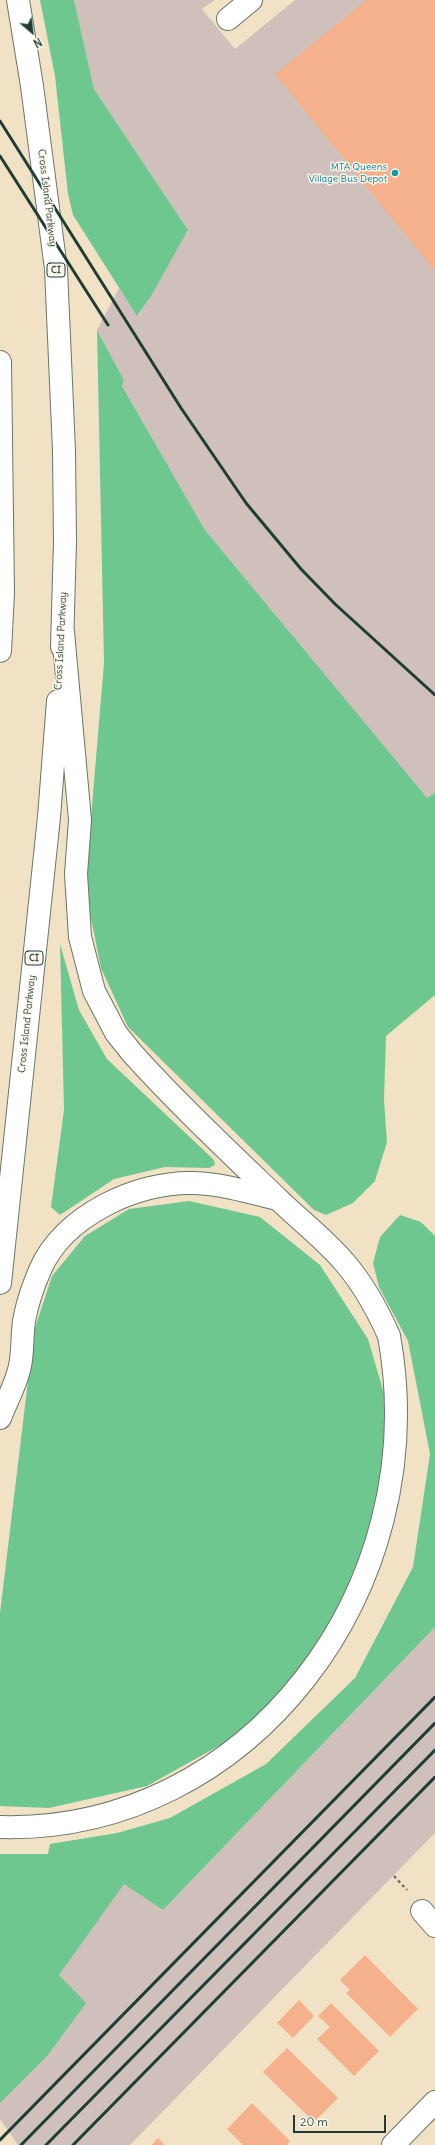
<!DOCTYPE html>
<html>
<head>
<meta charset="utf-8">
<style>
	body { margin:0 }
	#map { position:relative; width:435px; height:2145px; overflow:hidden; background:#f1e2c5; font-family:Delius,sans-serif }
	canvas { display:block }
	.north { position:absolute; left:12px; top:12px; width:40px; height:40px; -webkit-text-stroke:3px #fbf7ec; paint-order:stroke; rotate:152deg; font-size:11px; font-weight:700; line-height:16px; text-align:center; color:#1f3d34 }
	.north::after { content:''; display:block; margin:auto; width:14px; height:18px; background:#1f3d34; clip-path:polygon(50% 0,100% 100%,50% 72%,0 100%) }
	.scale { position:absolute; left:293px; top:2115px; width:93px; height:18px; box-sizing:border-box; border:2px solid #1f3d34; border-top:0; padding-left:5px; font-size:12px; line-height:14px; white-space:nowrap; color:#1f3d34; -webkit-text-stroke:3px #fbf7ec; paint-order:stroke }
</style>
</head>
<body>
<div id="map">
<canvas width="435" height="2145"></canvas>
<div class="north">N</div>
<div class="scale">20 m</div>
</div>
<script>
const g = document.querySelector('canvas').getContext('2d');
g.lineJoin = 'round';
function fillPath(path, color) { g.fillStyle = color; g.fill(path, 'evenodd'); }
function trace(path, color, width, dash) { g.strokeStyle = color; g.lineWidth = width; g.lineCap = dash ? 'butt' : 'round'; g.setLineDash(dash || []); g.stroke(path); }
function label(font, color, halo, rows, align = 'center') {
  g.font = font + ' Delius,sans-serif'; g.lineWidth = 3; g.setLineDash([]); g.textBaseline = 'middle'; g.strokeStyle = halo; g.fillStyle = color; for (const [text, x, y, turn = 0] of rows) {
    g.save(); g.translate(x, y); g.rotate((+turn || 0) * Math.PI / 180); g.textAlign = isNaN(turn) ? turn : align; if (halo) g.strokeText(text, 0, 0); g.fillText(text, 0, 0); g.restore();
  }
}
const industrial = new Path2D(`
	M74 0H215L202 9 235 49 295 0H435V857L287 629 205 530 122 386 124 380 97 330 119 288 138 316 188 230 94 89Z
	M435 1627V1833L130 2145H18L0 2119V2103L48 2055 85 2003 58 1976 124 1883 163 1910Z`);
const green = new Path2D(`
	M40 0H74L94 89 188 230 151 296 137 316 73 215 68 194 55 76Z
	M97 330 124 380 122 386 205 530 427 798 435 793V995L386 1036 384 1100 387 1142 375 1181 353 1203 326 1215 314 1210 128 1027 101 968 85 889 104 663Z
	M60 944 79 1010 107 1059 214 1160 215 1165 209 1168 165 1167 114 1179 60 1215 51 1207 64 1110Z
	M189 1201 260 1217 320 1265 368 1339 390 1414 394 1481 320 1660 240 1734 147 1786 49 1808 0 1806V1613L34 1331 52 1276 85 1236 129 1209Z
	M400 1215 421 1222 435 1236V1627L163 1910 124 1884 59 1975 86 2003 48 2055 0 2103V1854H48L50 1844 117 1833 170 1818 266 1764 355 1678 413 1567 430 1454 408 1341 379 1287 373 1263 380 1237Z`);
const building = new Path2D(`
	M367 0H435V271L275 74Z
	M365 1955 418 2009 390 2037 346 1993 350 1990 340 1980Z
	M299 2000 314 2016 293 2038 277 2023Z
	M331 2003 379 2051 354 2076 317 2039 330 2027 318 2016Z
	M287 2048 338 2098 314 2122 263 2072Z
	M252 2103 290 2141 287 2145H243L227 2129Z
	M158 2138 165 2145H152Z`);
const path = new Path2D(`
	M394 1876 407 1890`);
const minor = new Path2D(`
	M228 19 251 0
	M422 1911 435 1926
	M393 2145 435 2102`);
const motorway = new Path2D(`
	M18 0 32 86 56 269 64 451 65 542 62 647
	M0 362 3 593 0 651
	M0 1283 49 817 58 701
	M0 1418C6 1402 15 1386 19 1370 24 1353 21 1333 25 1316 28 1301 34 1284 40 1270 63 1216 137 1181 194 1183 222 1184 249 1192 277 1199
	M0 1827C248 1834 435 1589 389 1336 378 1311 363 1284 345 1263 325 1239 298 1219 276 1197 227 1150 177 1103 132 1053L116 1033 94 991 80 937 76 874 80 820 63 632`);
const rail = new Path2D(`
	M0 121 181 408 246 503 301 569 335 604 435 695
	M0 156 108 325
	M0 2140 435 1697
	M21 2145 435 1723
	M46 2145 435 1750
	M73 2145 435 1777`);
const markers = [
	[395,173,4,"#0f9aa8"]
];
const shields = [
	[56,270,18],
	[34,958,18]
];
const shieldNames = [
	["CI",56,270],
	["CI",34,958]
];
const cultureNames = [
	["MTA Queens",387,167],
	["Village Bus Depot",387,179]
];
const streetNames = [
	["Cross Island Parkway",47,198,83],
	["Cross Island Parkway",61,641,-87],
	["Cross Island Parkway",27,1024,-84]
];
fillPath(industrial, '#cfc0bb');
fillPath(green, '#6ec78e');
fillPath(building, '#f4b18c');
trace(minor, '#687767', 24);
trace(motorway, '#687767', 24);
trace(path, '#687767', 2.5, [3, 3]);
trace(minor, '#fff', 22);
trace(motorway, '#fff', 22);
trace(rail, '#1f3d34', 3);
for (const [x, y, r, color] of markers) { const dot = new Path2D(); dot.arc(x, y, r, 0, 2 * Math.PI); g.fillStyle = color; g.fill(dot); trace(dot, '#fbf7ec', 1.5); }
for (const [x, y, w] of shields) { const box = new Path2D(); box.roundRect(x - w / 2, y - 7, w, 14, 3); g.fillStyle = '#fbf7ec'; g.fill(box); trace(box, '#1f3d34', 1); }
label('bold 9px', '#1f3d34', null, shieldNames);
label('10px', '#0d838f', '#fbf7ec', cultureNames, 'right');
label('10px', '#1f3d34', '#fbf7ec', streetNames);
</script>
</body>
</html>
